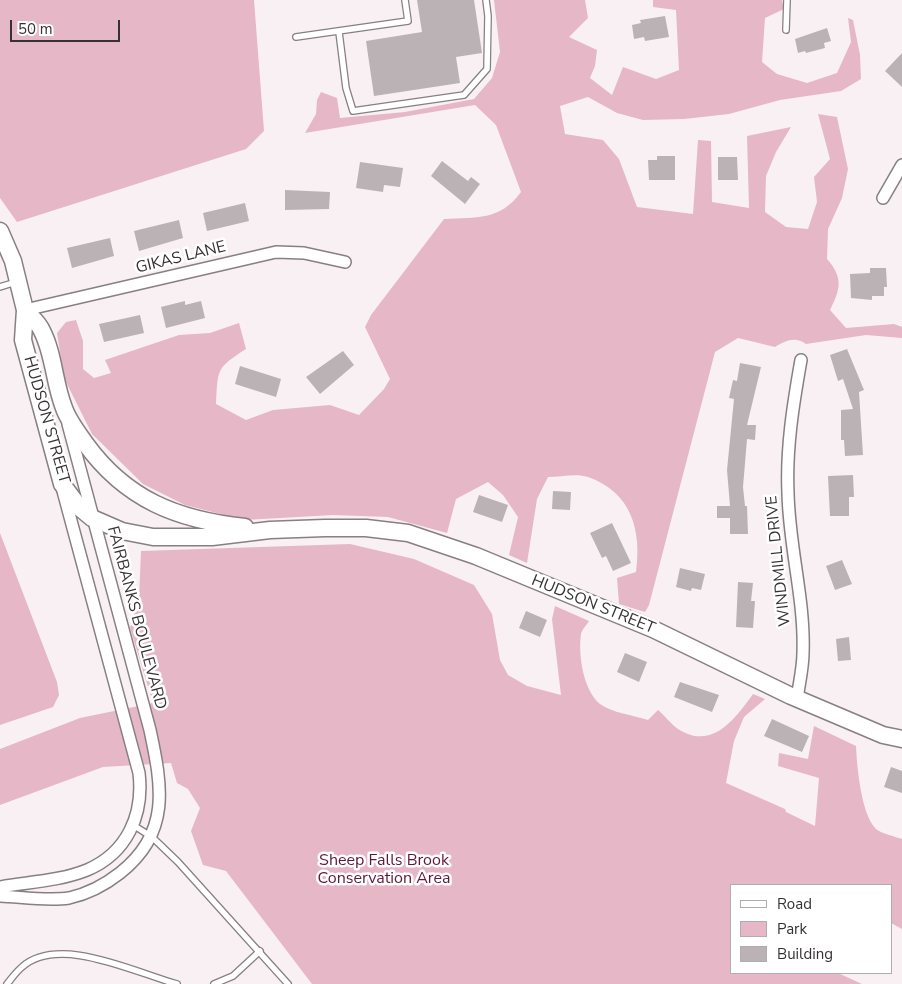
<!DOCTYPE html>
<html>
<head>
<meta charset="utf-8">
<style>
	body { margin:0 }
	#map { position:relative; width:902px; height:984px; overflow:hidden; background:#f9f0f3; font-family:"Nunito Sans",sans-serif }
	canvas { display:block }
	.legend { position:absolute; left:730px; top:884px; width:162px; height:90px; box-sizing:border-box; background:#fff; border:1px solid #afadae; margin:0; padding:6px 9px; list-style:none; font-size:15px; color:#363234 }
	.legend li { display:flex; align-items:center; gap:10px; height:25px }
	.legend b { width:25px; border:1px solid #afadae }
	.scale { position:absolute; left:10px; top:20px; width:110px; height:22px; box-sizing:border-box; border:2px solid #363234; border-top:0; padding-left:6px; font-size:15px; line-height:18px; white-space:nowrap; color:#363234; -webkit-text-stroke:4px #fff; paint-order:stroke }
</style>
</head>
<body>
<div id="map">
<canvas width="902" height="984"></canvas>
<ul class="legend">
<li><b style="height:6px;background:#fff"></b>Road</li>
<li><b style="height:14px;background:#e6b7c7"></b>Park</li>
<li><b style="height:14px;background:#bbb2b5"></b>Building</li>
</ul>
<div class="scale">50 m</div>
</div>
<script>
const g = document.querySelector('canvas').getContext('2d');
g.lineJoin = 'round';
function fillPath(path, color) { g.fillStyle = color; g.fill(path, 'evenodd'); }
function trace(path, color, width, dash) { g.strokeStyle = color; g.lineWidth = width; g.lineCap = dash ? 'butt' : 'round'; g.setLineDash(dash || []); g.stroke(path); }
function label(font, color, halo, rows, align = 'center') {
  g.font = font + ' "Nunito Sans",sans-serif'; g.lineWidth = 5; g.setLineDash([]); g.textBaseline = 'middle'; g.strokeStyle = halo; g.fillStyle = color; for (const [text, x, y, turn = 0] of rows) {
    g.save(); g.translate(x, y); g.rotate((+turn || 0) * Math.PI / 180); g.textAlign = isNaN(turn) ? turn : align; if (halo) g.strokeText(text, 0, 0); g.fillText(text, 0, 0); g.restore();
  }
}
const green = new Path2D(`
	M0 0H254L264 131 246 149 17 222 0 198Z
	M494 0H585L588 18 569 37 597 50 595 66 590 78 612 95 623 67 656 79 679 70 676 10 653 7V0H782L784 9 765 18 762 62 777 74 807 83 837 73 851 42 848 18 853 20 860 55 861 79 841 91 780 100 729 114 684 119 643 120 617 113 588 97 560 106 565 134 603 140 619 159 637 207 693 214 698 140 711 141 712 202 749 208 747 136 791 127 776 152 766 176 765 212 786 227 808 229 817 202 814 177 830 159 818 114 837 117 848 169 842 198 828 229 827 259C844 278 840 290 830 310L846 328 894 324 902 327V338L866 335 806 344C795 336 785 341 775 347L738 338 715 352 649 605 645 612 619 604 617 578 636 572C642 530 631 492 588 477 577 473 560 477 548 477L537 499 527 563 509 555 518 517 503 495 488 482 456 499 447 533 388 517 333 515 244 520 185 505 143 484 92 434 64 378 57 333 66 322 76 320 83 341V369L94 378 111 373 105 360 179 335 210 333 239 323 246 349C216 368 218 369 216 404L246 420 273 410 330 405 359 415 384 389 390 379 365 327 371 315 444 219C476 217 500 221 521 192L496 125 475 105 305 133 316 114 317 100 321 92 337 98 340 118 405 112 474 99 492 78 500 52Z
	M0 533 57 682 59 695 53 707 0 725Z
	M350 544 414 559 474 585 492 614 500 660 508 675 527 686 561 695 552 619 555 606 589 621C587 625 582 629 581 634 578 654 583 690 600 704 612 713 633 715 648 720L658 710C665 716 671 724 678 729 712 751 735 719 753 694L765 699 744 717 734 741 726 783 785 809 786 812 815 826 819 778 778 766 779 753 808 759 814 726 856 746C857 767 861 814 876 829 882 834 894 836 902 839V929L891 923V885H731V973H838L862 984H312L226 871 203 865 191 831 200 808 188 789 177 783 171 763 103 767 0 805V749L80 718 153 703 130 628 139 599 141 551Z`);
const building = new Path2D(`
	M417 0H474L482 53 456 57 460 83 374 96 366 41 422 32Z
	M665 16 669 37 645 41 644 37 634 39 632 25 641 23 640 20Z
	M827 28 831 41 824 43 825 48 806 53 805 51 798 53 795 39Z
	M902 53V87L885 71Z
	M657 156H675V180H649L648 160H657Z
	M718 157H737L738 180H718Z
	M442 161 468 181 471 177 480 184 465 204 431 176Z
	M360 162 403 168 400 187 384 185 383 192 356 188Z
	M285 190 330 192 329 209 285 210Z
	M245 203 249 221 207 231 203 213Z
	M179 220 183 238 139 251 134 231Z
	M110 238 114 256 72 268 67 248Z
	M870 268H886L887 287H884V296H872V300L851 298 850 274 870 273Z
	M185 301V305L201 301 205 318 166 328 161 307Z
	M140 315 144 333 104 342 99 324Z
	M847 349 864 390 859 392 863 455 845 456 844 440H841V410L853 409 843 379 838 381 830 355Z
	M343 351 354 365 320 394 306 377Z
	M740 363 761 367 747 425H756L755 440 747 439 743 487 745 506H747L748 534H730V518H717V506H730L727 470 734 399 729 398 733 380 737 381Z
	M240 366 281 379 276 397 235 384Z
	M853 475 854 497H849V516H830L828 476Z
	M553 491 571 492 570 510 552 509Z
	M479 495 508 505 502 522 473 512Z
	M612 523 631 563 613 571 606 556 602 558 590 533Z
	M842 560 852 584 835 590 826 566Z
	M680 568 705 574 701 590 692 588 691 591 676 587Z
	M738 582 753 583 751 601H755L753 628 736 627Z
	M526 611 547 620 540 637 519 628Z
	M849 637 851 660 838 661 836 639Z
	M625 653 647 662 639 682 617 672Z
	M680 682 719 695 712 712 674 697Z
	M772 719 809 736 802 752 764 736Z
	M891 767 902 771V793L884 787Z`);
const lane = new Path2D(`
	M786 30 787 0
	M339 32 346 88 353 111 464 95 487 69 488 16 486 0
	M296 37 408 21 405 0
	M0 287 16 282
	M133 825 152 837 178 862 288 984
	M7 984C12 978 16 972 22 967 59 934 136 973 177 984
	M214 984 233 976 260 951`);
const street = new Path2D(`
	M883 198 902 165
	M25 310 276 252 304 253 345 262
	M797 699C799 684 803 668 803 653 805 600 789 547 788 493 786 449 793 405 801 360
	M0 887C28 882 60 881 87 870 127 853 144 815 139 773L63 491
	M0 896C22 897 47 901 69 898 87 894 106 884 120 873 171 833 162 786 150 730L68 424`);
const secondary = new Path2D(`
	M0 231 13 261 25 310 23 340 62 484 80 508 92 518 122 531 153 537H212L270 530 325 528H366L408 533 476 556 653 629 791 696 883 735 902 739
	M25 310C30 316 39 323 42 331 54 354 54 383 64 408 68 420 78 433 85 443 126 500 178 520 245 527`);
const streetNames = [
	["GIKAS LANE",181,258,-14],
	["HUDSON STREET",46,420,74],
	["WINDMILL DRIVE",779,561,-96],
	["HUDSON STREET",593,605,22],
	["FAIRBANKS BOULEVARD",136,618,75]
];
const parkNames = [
	["Sheep Falls Brook",384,861],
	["Conservation Area",384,879]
];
fillPath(green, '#e6b7c7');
fillPath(building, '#bbb2b5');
trace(lane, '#877f82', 8);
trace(street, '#877f82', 14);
trace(secondary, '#877f82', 19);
trace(lane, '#fff', 5.5);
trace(street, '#fff', 11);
trace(secondary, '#fff', 16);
label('16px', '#363234', '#fff', streetNames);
label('16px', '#5e1838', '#fff', parkNames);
</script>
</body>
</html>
